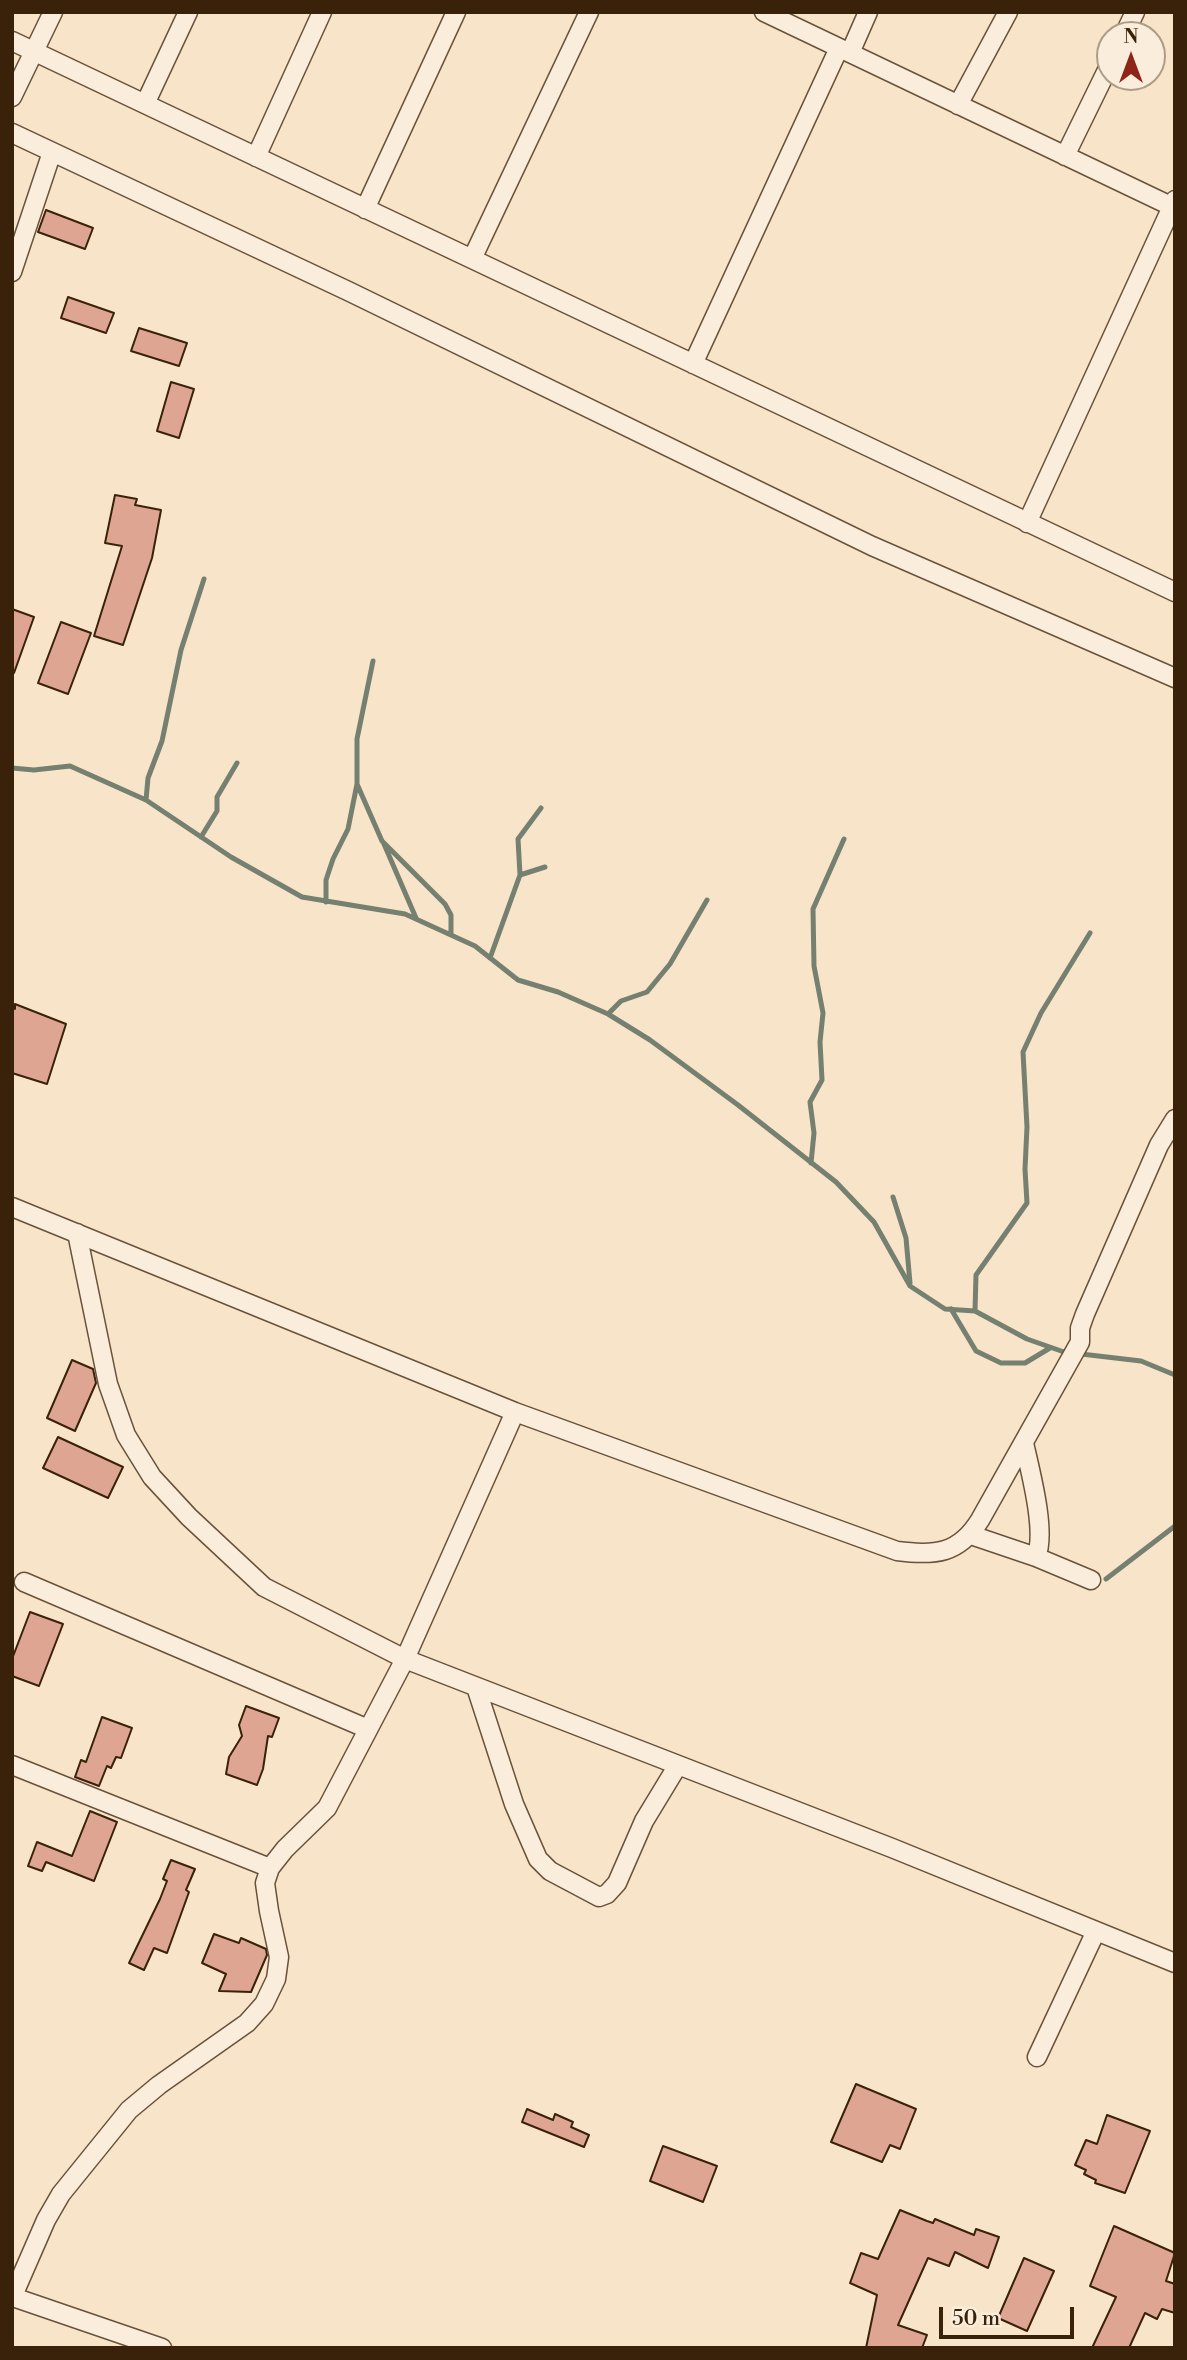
<!DOCTYPE html>
<html>
<head>
<meta charset="utf-8">
<style>
	body { margin:0 }
	#map { position:relative; width:1187px; height:2360px; overflow:hidden; background:#f8e4c9; font-family:"Libre Bodoni",serif }
	canvas { display:block }
	.frame { position:absolute; inset:0; border:14px solid #392209; pointer-events:none }
	.north { position:absolute; left:1096px; top:21px; width:70px; height:70px; box-sizing:border-box; background:#faeddc; border:2px solid #ad9c88; border-radius:50%; rotate:0deg; font-size:19px; font-weight:700; line-height:28px; text-align:center; color:#392209 }
	.north::after { content:''; display:block; margin:auto; width:24px; height:32px; background:#8f2418; clip-path:polygon(50% 0,100% 100%,50% 72%,0 100%) }
	.scale { position:absolute; left:939px; top:2307px; width:135px; height:32px; box-sizing:border-box; border:4px solid #392209; border-top:0; padding-left:9px; font-size:21px; line-height:24px; white-space:nowrap; color:#392209; -webkit-text-stroke:5px #faeddc; paint-order:stroke }
</style>
</head>
<body>
<div id="map">
<canvas width="1187" height="2360"></canvas>
<div class="frame"></div>
<div class="north">N</div>
<div class="scale">50 m</div>
</div>
<script>
const g = document.querySelector('canvas').getContext('2d');
g.lineJoin = 'round';
function trace(path, color, width, dash) { g.strokeStyle = color; g.lineWidth = width; g.lineCap = dash ? 'butt' : 'round'; g.setLineDash(dash || []); g.stroke(path); }
function fillPath(path, color) { g.fillStyle = color; g.fill(path, 'evenodd'); }
const stream = new Path2D(`
	M12 768 34 770 70 766 146 800 231 857 302 897 405 914 475 946 518 980 558 992 608 1014 650 1040 738 1105 836 1182 874 1222 910 1286 945 1309 975 1311 1027 1339 1064 1352 1141 1361 1175 1375
	M357 784 382 841 445 904 451 915V935
	M146 800 148 778 162 741 181 650 204 579
	M201 837 217 811V797L237 763
	M384 844 416 918
	M520 875 518 839 541 808
	M326 902V880L333 859 348 829 357 784V739L373 661
	M490 958 520 875 545 867
	M608 1014 621 1001 647 992 670 964 707 900
	M811 1163 814 1133 810 1102 822 1080 820 1042 823 1013 814 966 813 909 844 839
	M893 1197 906 1238 910 1283
	M951 1309 976 1351 1001 1363H1025L1050 1348
	M975 1311 976 1275 1027 1203 1025 1169 1027 1127 1023 1052 1041 1013 1090 933
	M1106 1579 1175 1526`);
const building = new Path2D(`
	M46 210 93 228 85 249 38 232Z
	M68 297 114 313 106 333 61 318Z
	M139 328 187 343 179 366 131 351Z
	M171 382 194 389 179 438 157 431Z
	M115 495 137 499 135 505 161 510 152 558 123 645 94 636 122 546 105 543Z
	M12 609 34 617 14 673H12Z
	M61 622 91 633 68 694 38 683Z
	M15 1004 66 1024 47 1084 12 1073V1007L15 1009Z
	M72 1360 93 1369 96 1383 75 1431 47 1418Z
	M58 1437 123 1467 108 1498 43 1468Z
	M30 1612 63 1624 39 1686 12 1676V1659Z
	M246 1706 279 1718 272 1737 268 1736 263 1769 257 1785 226 1774 229 1757 242 1736 239 1725Z
	M102 1717 132 1728 121 1758 116 1757 111 1768 107 1766 99 1786 75 1777 81 1760 86 1762Z
	M90 1811 117 1822 94 1881 46 1862 42 1871 28 1866 37 1842 72 1856Z
	M171 1860 195 1869 186 1890 189 1892 167 1953 154 1948 144 1970 129 1963 160 1899 167 1881 163 1879Z
	M214 1934 239 1943 241 1938 266 1949 267 1955 251 1992 219 1991 226 1974 202 1963Z
	M856 2084 916 2109 900 2149 890 2145 882 2162 831 2142Z
	M527 2109 553 2120 555 2114 573 2122 571 2127 589 2135 584 2147 522 2122Z
	M1107 2115 1150 2131 1125 2193 1095 2183 1096 2180 1084 2174 1086 2170 1075 2165 1086 2140 1097 2144Z
	M663 2146 717 2166 703 2202 650 2181Z
	M900 2210 927 2221 933 2223 935 2219 974 2235 976 2229 999 2237 988 2268 955 2252 949 2266 928 2258 898 2325 927 2335 922 2348H866L877 2295 850 2283 861 2253 878 2259Z
	M1114 2226 1175 2253 1166 2281 1175 2284V2313L1162 2309 1157 2319 1145 2313 1129 2348H1092L1116 2297 1090 2286Z
	M1024 2258 1054 2271 1027 2331 998 2318Z`);
const minor = new Path2D(`
	M764 12 1175 208
	M1124 35 1135 12
	M12 41 1175 592
	M850 53 868 12
	M12 97 53 12
	M145 104 188 12
	M958 105 1008 12
	M12 133 348 291 872 546 1175 678
	M1065 156 1110 64
	M256 157 322 12
	M365 209 456 12
	M472 259 589 12
	M12 272 52 152
	M693 364 839 48
	M1027 523 1175 200
	M12 1207 515 1412 897 1551C935 1556 959 1554 980 1520L1080 1342V1328L1085 1314 1159 1145 1175 1119
	M77 1233 108 1384 126 1435 152 1477 189 1517 264 1587 405 1659 892 1848 1175 1963
	M971 1535 1036 1557C1047 1533 1030 1470 1024 1443
	M1036 1557 1091 1580
	M24 1582 368 1729
	M476 1687 514 1804 538 1859 550 1871 599 1897 607 1894 617 1883 644 1821 678 1765
	M12 1765 270 1868
	M1037 2057 1096 1931
	M13 2297 162 2348
	M12 2298 46 2220 61 2194 129 2110 159 2085 247 2023 264 2004 276 1979 279 1957 269 1911 265 1883 270 1868 285 1849 327 1808 405 1659 515 1412`);
trace(stream, '#758071', 5);
fillPath(building, '#dea593');
trace(building, '#392209', 2);
trace(minor, '#695239', 21);
trace(minor, '#faeddc', 18);
</script>
</body>
</html>
